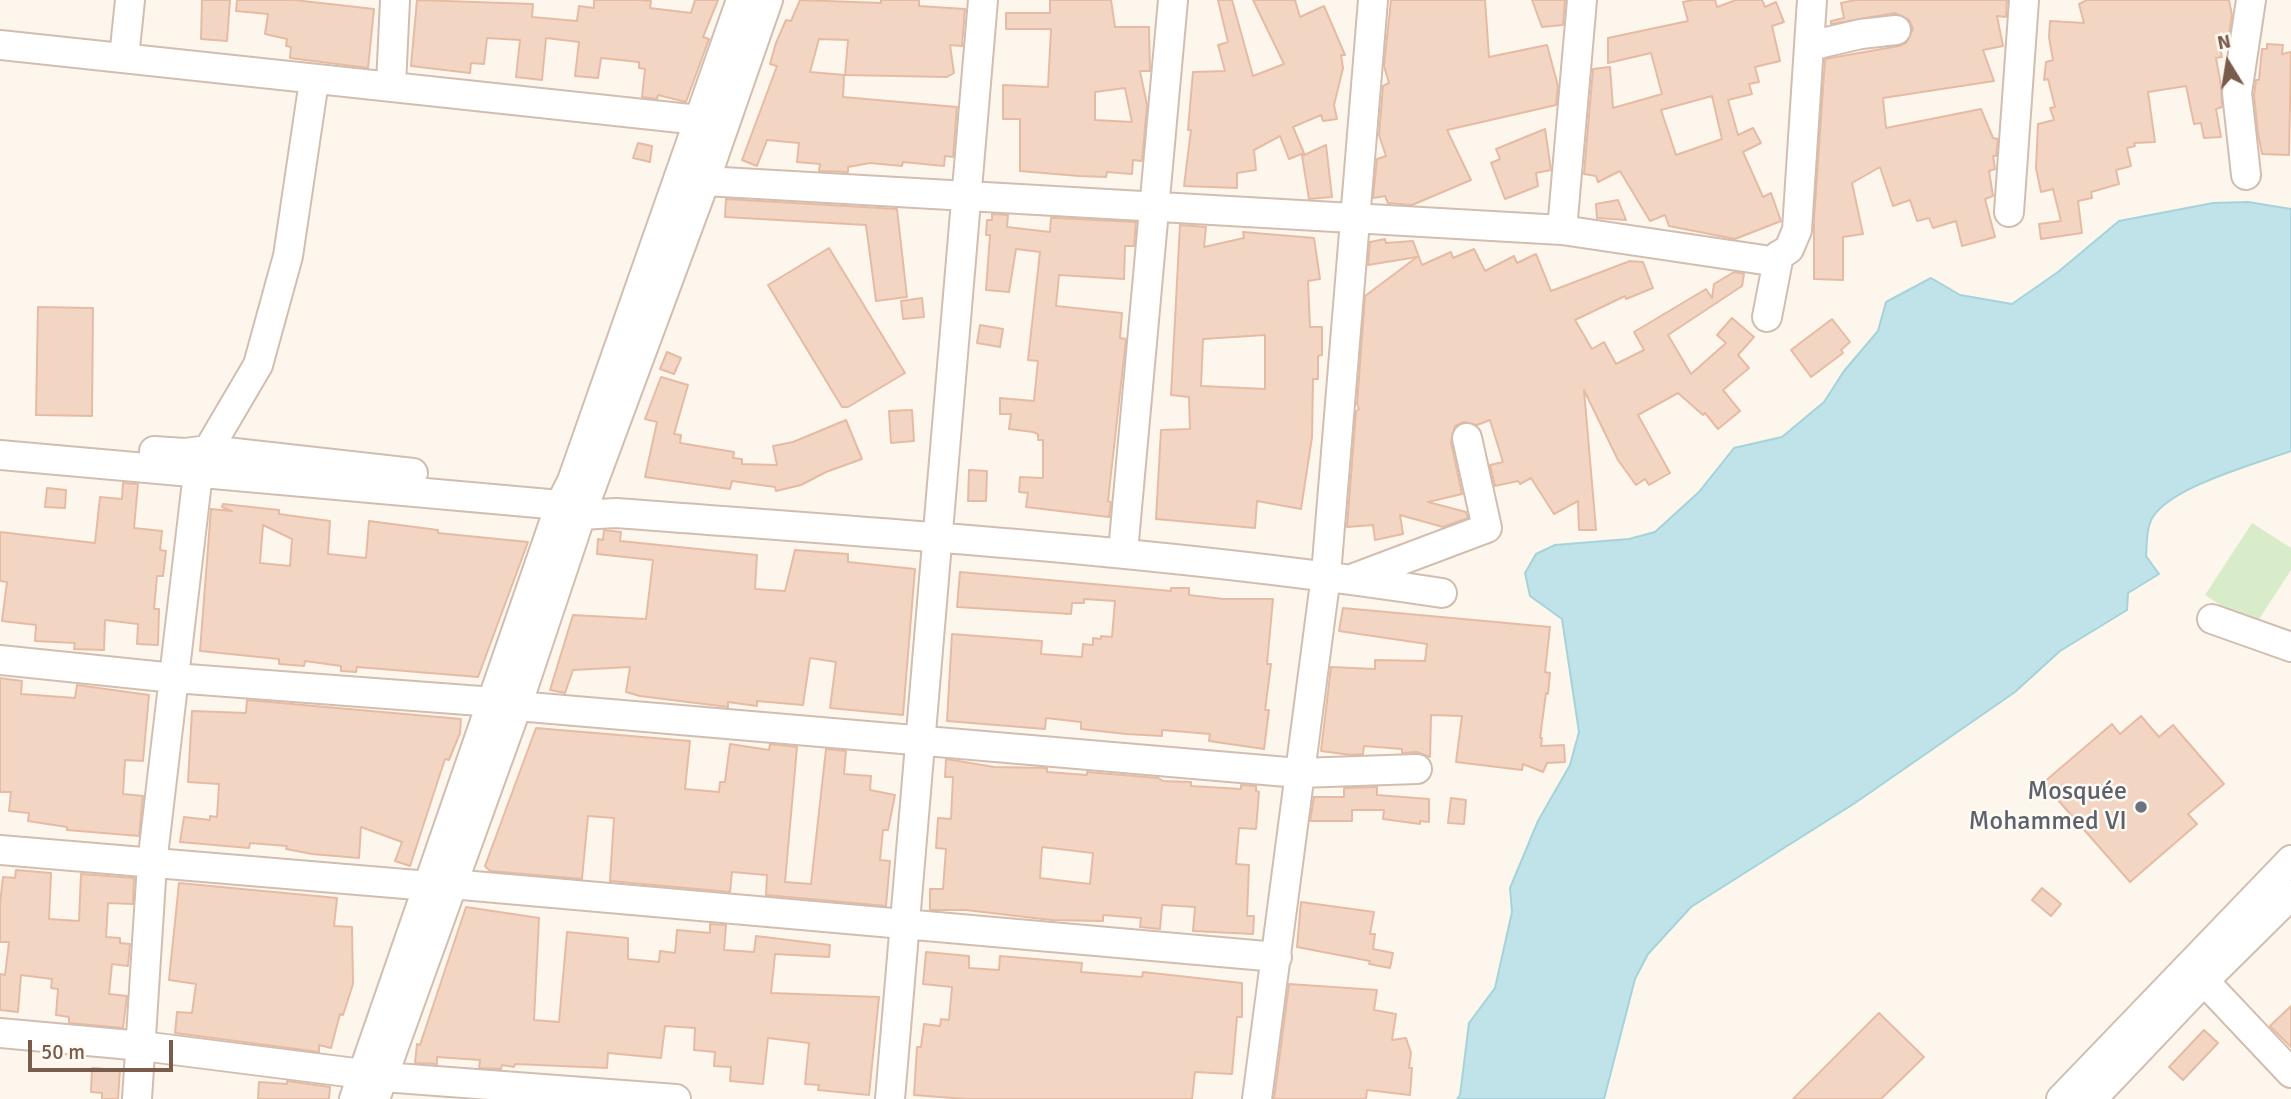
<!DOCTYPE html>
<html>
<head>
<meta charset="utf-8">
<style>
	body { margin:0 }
	#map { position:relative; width:2291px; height:1099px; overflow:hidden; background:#fdf6ec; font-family:Signika,sans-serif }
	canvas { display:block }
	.north { position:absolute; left:2193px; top:28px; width:70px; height:70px; -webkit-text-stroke:5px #fffaf3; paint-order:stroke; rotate:349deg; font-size:19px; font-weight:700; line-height:28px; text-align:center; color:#7a5c4d }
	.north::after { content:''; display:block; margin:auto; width:24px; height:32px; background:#7a5c4d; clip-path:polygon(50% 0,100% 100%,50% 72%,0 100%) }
	.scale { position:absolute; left:28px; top:1040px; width:145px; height:32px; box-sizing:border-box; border:4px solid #7a5c4d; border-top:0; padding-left:9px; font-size:21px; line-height:24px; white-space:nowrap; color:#7a5c4d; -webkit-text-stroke:5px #fffaf3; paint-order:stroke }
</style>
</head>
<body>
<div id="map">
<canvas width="2291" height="1099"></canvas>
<div class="north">N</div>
<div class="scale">50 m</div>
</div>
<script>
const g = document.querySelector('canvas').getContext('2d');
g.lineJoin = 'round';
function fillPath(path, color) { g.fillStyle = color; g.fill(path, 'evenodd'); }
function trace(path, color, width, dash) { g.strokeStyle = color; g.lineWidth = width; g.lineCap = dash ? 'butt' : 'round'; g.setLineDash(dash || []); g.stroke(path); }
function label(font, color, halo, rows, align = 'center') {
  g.font = font + ' Signika,sans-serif'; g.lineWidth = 5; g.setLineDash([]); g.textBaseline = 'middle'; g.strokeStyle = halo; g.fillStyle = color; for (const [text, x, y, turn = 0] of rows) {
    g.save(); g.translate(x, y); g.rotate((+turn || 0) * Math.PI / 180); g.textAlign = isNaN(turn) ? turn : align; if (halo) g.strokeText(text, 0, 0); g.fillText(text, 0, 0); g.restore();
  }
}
const green = new Path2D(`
	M2252 523 2291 548V570L2254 627 2205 595Z`);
const water = new Path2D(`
	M2248 202 2291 209V451C2258 463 2161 489 2150 523 2146 533 2147 546 2146 556L2159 574 2128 593 2127 610 2060 651 2015 692 1855 803 1691 907 1648 954 1635 979 1604 1099H1457L1460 1095 1469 1023 1495 988 1512 912 1510 888 1538 821 1570 765 1579 732 1562 619 1530 596 1525 573 1536 554 1555 545 1629 539 1655 532 1699 492 1734 448 1782 437 1824 402 1844 371 1878 331 1886 302 1931 278 1960 295 2012 304 2058 272 2119 221 2213 203Z`);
const building = new Path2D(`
	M202 0H230L227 41 201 39Z
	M237 0H294L374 9 368 68 290 58 291 47 286 46 287 39 265 34 268 14 236 11Z
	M417 0 533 4 532 17 577 21 579 6 594 8V0H640L651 1 650 8 691 13 695 0H718L703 37 709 39 686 102 658 95 657 99 642 97 645 69 639 68V62L601 58 598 78 575 76 579 42 546 38 542 80 516 77 520 40 487 38 484 64 471 63 470 73 411 66Z
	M800 0 881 3V0H919V6L965 9 962 46 950 45 954 73 947 77 845 75 848 40 819 39 810 72 844 75 843 97 957 107 953 157 945 156 944 166 903 162 902 166 870 163 848 167V172L819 171 820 164 797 162 799 143 767 140 757 166 742 160 777 66 770 64 776 43 786 20 791 21Z
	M1050 0H1111L1115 27H1149L1150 71H1140L1147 105 1142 161 1133 160 1132 174 1107 172 1106 177 1079 176 1020 171V119H1003V85L1048 87 1051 29H1006V13H1050ZM1125 88 1132 122 1095 120V92Z
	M1218 0H1232L1253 76 1284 64 1253 0H1295L1300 17 1324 6 1345 55H1341L1343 68 1334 105 1337 119 1323 121 1321 115 1293 127 1304 153 1289 159 1280 136 1254 150 1256 170 1237 173V188L1184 186 1191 130H1188L1193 72 1225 71 1218 45 1228 42Z
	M1391 0H1485L1489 57 1547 45 1558 86 1556 105 1447 130 1471 180 1412 205 1388 203 1385 196 1373 198 1377 159 1386 156 1379 135 1383 86 1389 83 1384 66Z
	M1532 0H1565L1563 25 1542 27Z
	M1693 0H1715L1717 7 1736 0H1762L1765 7 1776 2 1784 22 1772 26 1780 61 1755 67 1759 82 1749 84 1752 94 1728 100 1738 135 1753 128 1761 143 1743 152 1763 197 1771 193 1781 221 1735 239 1669 226 1665 215 1650 221 1620 171 1598 182 1596 176 1584 174 1593 69 1610 67 1613 108 1662 94 1651 53 1608 63V38L1688 21 1683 2ZM1712 96 1722 139 1676 155 1661 110Z
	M1855 0H2007L2006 17 1997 16 2003 46 1983 50 1994 81 1883 98 1886 128 1981 109 1993 138 1998 139 1996 156H1993L1995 169 1989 171 1993 196 1985 199 1995 237 1962 246 1956 221 1933 228 1929 218 1917 221 1910 200 1893 206 1880 167 1852 183 1863 234 1843 237V280L1814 279V219L1825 59 1899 46 1906 43 1913 29 1909 20 1895 13 1831 24V21L1844 18 1841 3Z
	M2087 0H2229L2232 15 2229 34 2217 36 2222 57 2216 58 2221 86 2222 107 2216 109 2221 137 2204 138 2201 123 2194 124 2186 86 2148 92 2155 142 2134 143 2135 146 2127 148 2131 166 2116 170 2119 184 2091 192 2092 198 2078 201 2082 233 2041 239 2039 224 2061 221 2053 189 2041 192 2036 168 2038 124 2054 120 2050 108 2055 107 2048 79 2044 80 2046 62 2053 60 2049 37 2050 21 2084 23 2079 4Z
	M2267 44 2283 45 2282 54 2291 52 2289 155 2262 154 2258 134 2254 95 2256 80H2259L2262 49H2267Z
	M1545 129 1551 170 1536 173 1538 186 1505 199 1491 163 1500 159 1496 149Z
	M638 143 652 146 650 162 633 158Z
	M1326 145 1332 197 1309 199 1302 156Z
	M726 199 897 209 907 297 876 301 866 225 725 217Z
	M1618 200 1626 220 1597 218 1596 204Z
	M992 214 1008 215 1007 227 1050 232 1051 218H1056L1136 222 1134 246H1125L1124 279 1059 275 1056 306 1122 313 1120 338 1126 339 1108 501 1111 502 1109 517 1026 507 1028 493 1019 492 1020 477 1043 478V440H1038V434L1033 432 1009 429 1011 414H1000V398L1034 401 1038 361 1028 360 1040 252 1016 249 1009 292 986 290 990 235H986L987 220H992Z
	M1180 225 1206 227 1204 247 1244 238 1243 232 1314 238 1320 279 1308 281 1310 327H1322V355L1318 356V379H1313L1312 437 1301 509 1257 501 1255 528 1156 519 1161 430 1190 429 1189 397 1171 395ZM1265 335V389L1201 386 1203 339Z
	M1385 239 1386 243 1413 241 1422 265 1451 252 1453 258 1474 249 1485 271 1514 256 1517 263 1536 254 1551 291 1630 261 1643 262 1653 288 1626 299 1625 296 1575 320 1592 349 1604 342 1616 364 1644 350 1634 332 1706 289 1712 298 1714 284 1734 272 1744 274 1742 286 1668 335 1691 374 1726 343 1717 335 1732 318 1754 337 1738 355 1749 368 1723 390 1740 411 1718 429 1705 413 1703 415 1678 393 1638 415 1670 473 1649 485 1645 479 1636 485 1618 460 1584 390 1596 530H1579L1578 501 1554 514 1531 478 1520 484 1518 481 1495 486 1490 465 1503 462 1490 420 1477 425 1464 422 1455 426 1451 442 1462 494 1428 502 1466 512 1468 518 1443 527 1400 515 1403 534 1375 540 1373 525 1347 527 1356 411 1359 409 1357 404 1365 296 1417 257 1368 265 1370 242Z
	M829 248 905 373 848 407H842L768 285Z
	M922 298 924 317 903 319 901 301Z
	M38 307 93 308 92 416 36 415Z
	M1832 319 1850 342 1841 350 1843 353 1811 377 1791 350Z
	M980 325 1003 329 1000 347 977 343Z
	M667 352 681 358 674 374 660 369Z
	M661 377 688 385 674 434 681 435 680 443 734 452 733 458 742 459V464L777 465 773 446 793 442 846 420 862 459 826 472 801 485 776 491 775 487 732 481 730 489 645 477 657 422 645 419Z
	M912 410 914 441 891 443 889 411Z
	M969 470 987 471 986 501H968Z
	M123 483 138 484 134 528 162 531 160 550 166 551 163 576H157L154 609H159L158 645 137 644 138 624 105 620 104 650 74 649 75 643 35 641 36 625 2 621 7 582 0 581V532L95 543 100 497 122 499Z
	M47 488 66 490 65 508 45 507Z
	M223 504 279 510V514L330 521 328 554 366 558 369 521 438 530V533L528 542 478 677 357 667 356 672 341 671V666L305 661 304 666 279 664V659L200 651 211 509 232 511 222 507ZM263 525 292 539 290 566 260 563Z
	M604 530 621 532 620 541 757 555 755 589 785 591 795 550 848 554V562L915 569 903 715 830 708 836 662 810 658 803 705 757 701V706L728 702V707L640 696 626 692 630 667 573 670 565 693 550 690 573 615 646 619 653 560 597 554 598 539 603 540Z
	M960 572 1171 591V588H1189V595L1223 599H1273L1267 664H1271L1265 710H1269L1264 749 1209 741 1210 734 1162 730V736L1126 734 1081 729V722L1046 718 1045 729 947 721 952 634 1042 641 1041 654 1082 657 1083 644 1093 645V638L1101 639V636L1112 637 1115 601 1084 599V603H1072L1071 614 957 607Z
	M1343 608 1550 627 1545 672 1550 673 1548 694 1546 693 1540 738H1542L1541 746 1564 745 1565 762 1547 763 1543 772 1523 764 1522 770 1456 762 1462 716 1431 715 1430 757 1417 752 1402 753V749L1364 746 1363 754 1351 755 1321 751 1331 667 1375 669V660L1425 661 1427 644 1339 631Z
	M0 678 22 681 21 694 75 698 77 685 149 695 143 761 125 760 123 794 143 796 139 836 67 830V827L28 821 29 813 9 811 11 792H0Z
	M247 700 461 719 460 733 449 760 445 759 410 866 395 861 402 842 361 827 359 858 312 854 286 849 287 846 250 843 249 848 180 842 184 817 210 820V816L217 817 219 784 188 782 192 711 246 713Z
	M2141 716 2159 737 2173 725 2224 784 2188 814 2197 824 2130 882 2043 783 2112 724 2120 734Z
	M536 728 690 741 685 789 719 792 720 782H725L730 744 769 750 770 744 797 747 785 882 811 884 826 749 846 751 844 774 871 776 870 790 895 795 888 830H883L880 860 890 861 886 906 766 895 767 875 732 872 730 892 610 881 614 818 588 816 582 879 490 871 485 866Z
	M946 759 994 767 1047 768V772L1087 775V772L1158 778 1163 781 1191 782V786L1241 789V785L1256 786V791L1259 792 1256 829 1239 828 1236 864 1249 865 1247 916H1254L1253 934 1193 931 1195 907 1162 905 1160 929 1140 927 1141 918 1103 915V921L1051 920 966 910H930V889H943L946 849 936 848 938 818 951 819 953 777H945ZM1042 847 1093 853 1090 884 1040 878Z
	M1377 787V795L1429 799V822L1420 821V824L1383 819 1384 810H1352V821H1310L1314 797H1344V788Z
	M1451 798 1466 800 1464 824 1448 823Z
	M16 870 51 873 49 919 79 921 81 874 134 878 133 904 108 903 106 937 120 938V943L130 944 128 966 112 964 109 994 127 996 123 1028 69 1023V1017L56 1015 58 989 51 988 52 979 21 975 18 1012 0 1010V974L5 975 9 942H0V903L3 877 15 878Z
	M179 883 337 898 334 926 352 927 353 984 343 1015 340 1014 331 1048 319 1045V1052L175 1033 177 1012 192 1013 196 984 169 980Z
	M2042 888 2061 904 2051 916 2032 900Z
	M1301 902 1374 912 1370 934H1375L1373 949 1393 953 1390 968 1369 964 1370 961 1297 947Z
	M466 907 539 918 534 1020 559 1022 567 932 628 938V959L659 962 660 951 675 953 677 930 710 933V924L726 925 724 950 754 952 756 936 830 945 829 957 775 954 771 993 879 997 869 1095 818 1090 819 1085 805 1084 809 1043 768 1038 763 1084 730 1081 731 1067 714 1066 715 1052 694 1050 695 1028 665 1026 661 1058 608 1053 607 1068 515 1064 514 1067 502 1065 501 1069 479 1068 480 1060 437 1057V1064L415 1063 417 1044 420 1045Z
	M926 952 969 956V968L999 970 1000 956 1082 963 1081 972 1142 977 1143 972 1242 983V1017H1237L1232 1074 1195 1072 1192 1099H966L914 1095 917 1047H921L924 1024 940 1026 941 1019 949 1020 952 987 923 984Z
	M1289 984 1377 990 1374 1010 1396 1014 1392 1040 1406 1038 1411 1053 1409 1068H1412L1410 1095 1367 1090 1366 1099H1274Z
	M2291 1006V1047L2270 1026Z
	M1879 1013 1924 1057 1881 1099H1793Z
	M2204 1030 2218 1043 2183 1080 2169 1067Z
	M92 1068 120 1070 118 1099H102V1093L91 1092Z
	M287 1081 330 1087 329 1099H258L259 1082 287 1084Z`);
const minor = new Path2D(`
	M0 45 699 120
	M1809 46 1861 34 1896 30
	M124 58 130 0
	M391 85 395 0
	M2246 175 2237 93 2251 0
	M705 181 1562 230 1771 261 1789 249 1797 230 1812 0
	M2009 212 2024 0
	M1562 230 1582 0
	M1767 317 1779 255
	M208 450 258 365 288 256 314 81
	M154 451 185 453 208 450 413 473
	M0 455 560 505 581 515 616 513C892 534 1168 551 1442 593
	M1123 552 1173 0
	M1354 578 1487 528 1467 438
	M2212 619 2291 647
	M0 660 174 678 494 702
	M517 706 1299 773 1417 769
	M0 850 429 886
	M451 884 1277 957
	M2192 968 2291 1073
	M0 1033 142 1046 363 1074
	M383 1077 676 1099
	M137 1099 152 864 198 473
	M354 1099 560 505 572 481 741 0
	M375 1099 517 706 581 515 705 181 768 0
	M890 1099 983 0
	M1257 1099 1326 575 1373 0
	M2061 1099 2291 860
	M2092 1099 2204 981 2291 895`);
const markers = [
	[2141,807,7,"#6b7280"]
];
const worshipNames = [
	["Mosquée",2127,792],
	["Mohammed VI",2127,822]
];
fillPath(green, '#d8ecc9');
fillPath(water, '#bfe3e8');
trace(water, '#a5d3da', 2);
fillPath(building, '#f3d5c3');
trace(building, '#e6bba3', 2);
trace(minor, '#d1beb0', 32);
trace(minor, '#fff', 28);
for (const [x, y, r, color] of markers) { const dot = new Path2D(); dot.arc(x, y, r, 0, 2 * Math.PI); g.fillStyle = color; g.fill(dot); trace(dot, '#fffaf3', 2.5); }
label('26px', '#5b616d', '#fffaf3', worshipNames, 'right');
</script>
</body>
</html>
